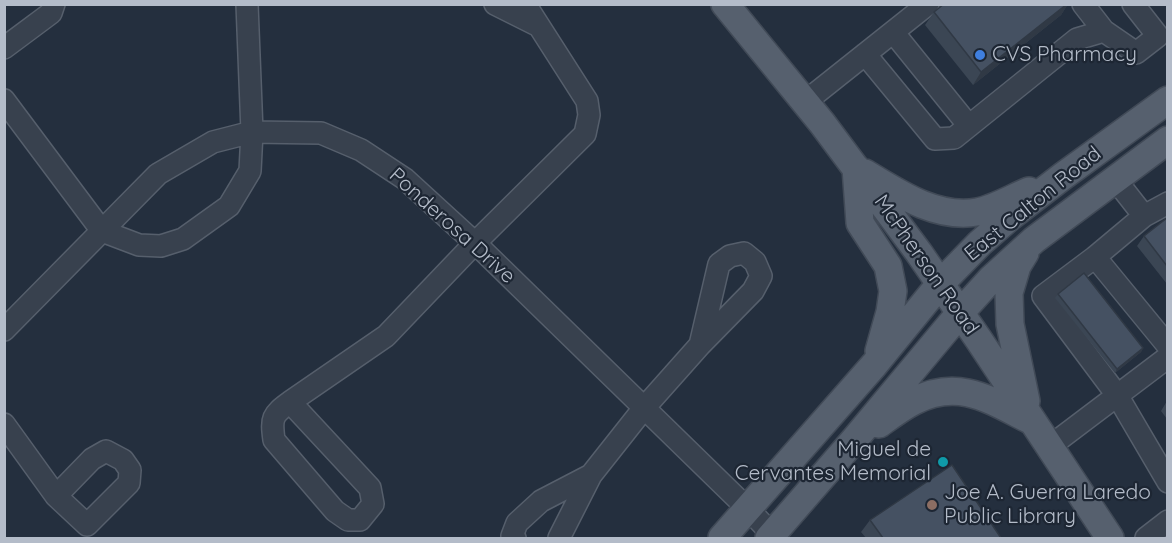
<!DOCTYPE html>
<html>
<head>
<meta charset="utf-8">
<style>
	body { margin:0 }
	#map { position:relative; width:1172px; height:543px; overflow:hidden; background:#242f3e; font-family:Quicksand,sans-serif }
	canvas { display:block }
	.frame { position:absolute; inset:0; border:6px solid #b4bcc9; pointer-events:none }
</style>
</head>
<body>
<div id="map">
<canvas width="1172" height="543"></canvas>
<div class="frame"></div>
</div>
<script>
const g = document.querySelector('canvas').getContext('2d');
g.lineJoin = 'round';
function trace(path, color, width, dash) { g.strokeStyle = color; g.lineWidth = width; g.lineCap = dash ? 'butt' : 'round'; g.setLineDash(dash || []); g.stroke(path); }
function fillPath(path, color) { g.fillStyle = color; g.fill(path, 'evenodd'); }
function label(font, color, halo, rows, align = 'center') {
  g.font = font + ' Quicksand,sans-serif'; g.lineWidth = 4.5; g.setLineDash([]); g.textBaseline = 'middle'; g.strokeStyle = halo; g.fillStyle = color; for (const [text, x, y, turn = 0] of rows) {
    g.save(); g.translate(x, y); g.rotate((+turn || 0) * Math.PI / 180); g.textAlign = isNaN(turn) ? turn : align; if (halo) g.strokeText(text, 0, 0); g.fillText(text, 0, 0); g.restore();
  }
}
const minor = new Path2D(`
	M495 4 537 25
	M1083 4 1104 31 1136 53 1158 36 1133 4
	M893 32 969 126
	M4 48 51 13 54 4
	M865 54 935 139 954 138 1077 39 1104 31
	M4 100 102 231 139 245 161 246 183 239 229 206 250 171 252 132 247 4
	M805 102 928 4
	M1115 179 1144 216
	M1168 203 1144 216 1095 257 1168 346
	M1095 257 1043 296 1117 395 1168 482
	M4 330 158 174 213 142 252 132 321 133 361 150 405 179 475 243 749 510 773 535
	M290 402 370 488 373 504 360 520H348L335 511 274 440C271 418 272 415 290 402L386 336 475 243 585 134 589 115 587 101 525 4
	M4 424 56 496 87 525 129 483 130 470 123 460 106 451 92 459 56 496
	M1049 447 1168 357
	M515 538 512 536 517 523 541 501 591 475
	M559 538 591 475 644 408 700 345 753 291 761 276 755 262 744 253 730 256 719 264 700 345
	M1146 538 1168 521`);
const major = new Path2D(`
	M725 4 822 123 919 253 979 340 1110 538
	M856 168 860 223 888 266 893 291 890 312 879 351
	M865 173C898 193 936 219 977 212 994 209 1014 197 1029 191
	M1025 253 1017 266 1009 293 1010 324 1026 401
	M879 424C890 416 902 407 914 401 959 378 990 400 1030 420
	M722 538 874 365 940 284 980 243 1011 216 1063 176 1168 100
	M769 538 855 439 960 313 991 279 1034 240 1168 140`);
const wall = new Path2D(`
	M944 4H1068L1061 15 973 85 925 25 934 12Z
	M1167 218V284L1137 246 1144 236Z
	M1058 294 1143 348 1141 352 1115 373 1055 298Z
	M1167 401V419L1161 411Z
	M870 520 1001 538H866L861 532Z`);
const shadedWall = new Path2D(`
	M1067 4H1068L1061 15 973 85 981 72Z
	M1143 348 1141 352 1115 373 1117 369Z`);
const building = new Path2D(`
	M944 4H1067L981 72 934 12Z
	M1167 218V266L1144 236Z
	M1084 273 1143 348 1117 369 1058 294Z
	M952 465 1001 538H883L870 520Z`);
const markers = [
	[980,55,6,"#3f7fe0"],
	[943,462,6,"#0f9aa8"],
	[932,505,6,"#8d6e63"]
];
const poiNames = [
	["CVS Pharmacy",992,55],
	["Miguel de",931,450,"right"],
	["Cervantes Memorial",931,474,"right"],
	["Joe A. Guerra Laredo",944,493],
	["Public Library",944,517]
];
const streetNames = [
	["East Calton Road",1033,204,-39],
	["Ponderosa Drive",452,226,42],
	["McPherson Road",926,265,55]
];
trace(minor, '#565f6c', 24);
trace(major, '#414a57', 30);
trace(minor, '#38414e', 21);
trace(major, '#56606e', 27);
fillPath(wall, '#3b4654');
fillPath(shadedWall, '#303945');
fillPath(building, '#455162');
trace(building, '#303945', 1.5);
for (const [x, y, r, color] of markers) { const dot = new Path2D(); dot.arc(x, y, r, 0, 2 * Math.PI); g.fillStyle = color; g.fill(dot); trace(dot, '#1d2633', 2); }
label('21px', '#b4bcc9', '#1d2633', poiNames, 'left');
label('21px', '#b4bcc9', '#1d2633', streetNames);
</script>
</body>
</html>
